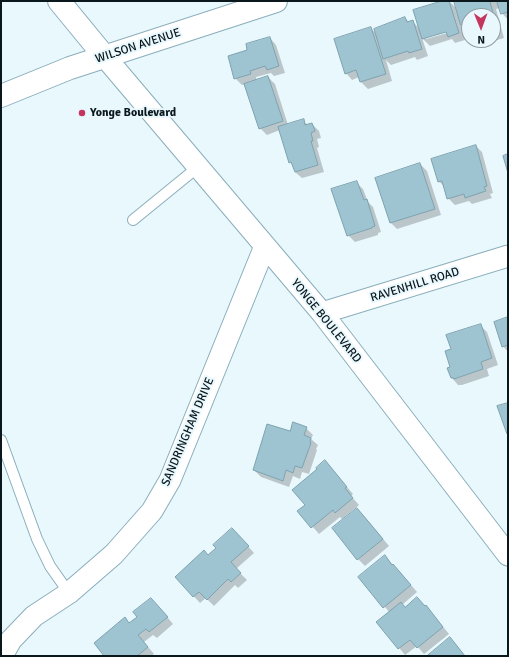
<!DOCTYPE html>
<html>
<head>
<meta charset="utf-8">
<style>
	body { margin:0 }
	#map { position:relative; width:509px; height:657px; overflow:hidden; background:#e9f8fd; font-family:Signika,sans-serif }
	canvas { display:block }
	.frame { position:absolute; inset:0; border:2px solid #0a181d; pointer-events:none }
	.north { position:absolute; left:461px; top:8px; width:40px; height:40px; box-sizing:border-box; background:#e9f8fd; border:1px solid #909ea3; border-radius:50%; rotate:179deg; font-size:11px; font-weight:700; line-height:16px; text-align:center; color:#0a181d }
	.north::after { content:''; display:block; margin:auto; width:14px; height:18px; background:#c5365e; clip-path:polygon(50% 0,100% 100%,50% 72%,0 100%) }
</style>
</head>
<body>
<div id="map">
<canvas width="509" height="657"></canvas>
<div class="frame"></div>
<div class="north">N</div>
</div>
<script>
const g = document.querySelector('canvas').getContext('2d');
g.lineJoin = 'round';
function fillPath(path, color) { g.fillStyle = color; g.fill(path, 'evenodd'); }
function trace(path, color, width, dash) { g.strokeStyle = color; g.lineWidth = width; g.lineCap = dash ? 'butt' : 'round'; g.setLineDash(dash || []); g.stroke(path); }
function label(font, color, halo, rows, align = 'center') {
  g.font = font + ' Signika,sans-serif'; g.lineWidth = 4; g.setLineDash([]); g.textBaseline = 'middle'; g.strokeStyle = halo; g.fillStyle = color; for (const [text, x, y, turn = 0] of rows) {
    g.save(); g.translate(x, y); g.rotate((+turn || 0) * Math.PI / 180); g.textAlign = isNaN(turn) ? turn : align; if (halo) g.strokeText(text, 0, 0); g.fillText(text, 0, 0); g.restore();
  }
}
const shadow = new Path2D(`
	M446 1H449L457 9 455 1H508V20L502 13 500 8 496 9 504 38 490 42 488 40H493V16H469V31L460 23 465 40 455 43 452 39 430 46 422 38 428 56 417 60 415 57 391 65 386 60 392 81 368 89 361 82 359 77 352 80 346 73 371 28 376 34 384 27V25L405 18 409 22 412 21 420 29ZM451 30V32L426 39V37Z
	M270 38 276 45 285 73 274 76 271 73 256 77 257 81 268 77 275 84 288 125 303 121 308 125 312 124 319 131 321 138 317 139 319 147 317 148 324 172 302 178 295 172 293 165 290 162 280 130 267 135 260 128 245 84 242 85 235 78 249 51Z
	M476 146 482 152 493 193 490 194 492 198 472 204 469 201 455 205 448 198 445 188 439 181Z
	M420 164 427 171 441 215 397 229 391 223Z
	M356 182 363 189 368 202 373 207 381 232 378 233V235L355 242 348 235Z
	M508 318V352L503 346Z
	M480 325 487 332 498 365 487 369 489 376 462 385H458L452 378V350Z
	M306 428 313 435 311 439 318 445 316 449 317 450 309 474 302 472 300 479 293 476 289 487 261 477 254 470 290 433Z
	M331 468 353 494 351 496 359 505 342 519 340 517 319 534 299 511 306 505Z
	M364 516 389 546 365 566 358 559Z
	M239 536 254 553 236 569 247 580 238 588 235 585 214 606 206 598 200 603 176 577Z
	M385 557 400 572 417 592 402 605 405 608 426 606 449 634 424 654 417 646 405 655 378 622 390 613 360 577Z
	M158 606 173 624 157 638 153 635 144 642 154 654 151 656H106L130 624Z`);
const building = new Path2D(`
	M442 1H449L459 33 448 37 446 32 422 39 413 10Z
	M454 1H493L490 2 498 31 493 33V16H469V23L461 25Z
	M497 1H508V12L501 14Z
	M405 17 407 22 413 20 422 49 409 53 408 51 383 59 374 29Z
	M371 27 386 74 360 82 356 70 345 74 334 39Z
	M270 37 279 66 267 70 265 66 250 71 251 74 234 79 228 56 247 50 246 44Z
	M268 76 283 121 259 129 244 84Z
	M304 119 305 125 312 123 315 131 311 133 313 141H311L318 165 295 172 291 162 289 163 278 127Z
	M476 145 487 186 484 187 486 191 465 198 464 194 447 199 442 181 438 182 431 159Z
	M508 154V173L503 156Z
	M420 163 435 209 390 223 375 178Z
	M357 181 364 200 367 199 375 226 372 227V228L347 236 331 189Z
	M508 317V345L502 347 494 322Z
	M481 324 492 358 481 362 483 369 454 379V378H451L447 368 450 367 445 351 451 349 446 335Z
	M508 403V434H507L497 406Z
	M293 422 307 427 304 435 311 438 310 442 311 443 302 468 295 466 293 473 286 470 283 481 253 470 267 424 290 431Z
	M325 460 347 487 345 488 353 498 335 513 333 510 311 528 297 511 305 505 292 490 317 469 316 468Z
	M357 508 383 539 357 560 332 528Z
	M232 528 249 546 231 562 241 573 231 582 228 579 207 600 199 592 193 597 175 577 204 550 208 555 216 548 213 545Z
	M385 555 392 565 393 564 411 585 383 608 358 577Z
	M417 597 425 606 426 605 443 627 417 648 410 640 398 649 376 622 401 602 405 607Z
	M151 598 168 617 149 632 146 629 138 635 148 647 137 656H104L94 643 125 617 129 623 137 617 133 612Z
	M450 637 465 656H427Z`);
const lane = new Path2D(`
	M133 220 198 167
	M1 440 37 539 50 566 69 593`);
const street = new Path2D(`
	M105 57 322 313 508 555
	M322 313 508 256
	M2 656 11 640 34 616 69 593 114 554 152 511 170 480 265 246`);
const secondary = new Path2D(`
	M59 1 105 57
	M1 96 70 68 276 1`);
const markers = [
	[82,113,4,"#c5365e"]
];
const streetNames = [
	["WILSON AVENUE",138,46,-18],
	["RAVENHILL ROAD",415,285,-17],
	["YONGE BOULEVARD",326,321,51],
	["SANDRINGHAM DRIVE",188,432,-67]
];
const poiNames = [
	["Yonge Boulevard",90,113]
];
fillPath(shadow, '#0003');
fillPath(building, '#9fc4d1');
trace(building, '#7ea2af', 1);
trace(lane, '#8aaebb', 12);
trace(street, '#8aaebb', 23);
trace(secondary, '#8aaebb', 24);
trace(lane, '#fff', 10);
trace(street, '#fff', 21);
trace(secondary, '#fff', 22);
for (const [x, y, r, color] of markers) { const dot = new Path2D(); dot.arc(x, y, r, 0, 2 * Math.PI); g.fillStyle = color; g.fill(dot); trace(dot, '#e9f8fd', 1.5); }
label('12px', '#0a181d', '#e9f8fd', streetNames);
label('bold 12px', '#0a181d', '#e9f8fd', poiNames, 'left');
</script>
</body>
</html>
